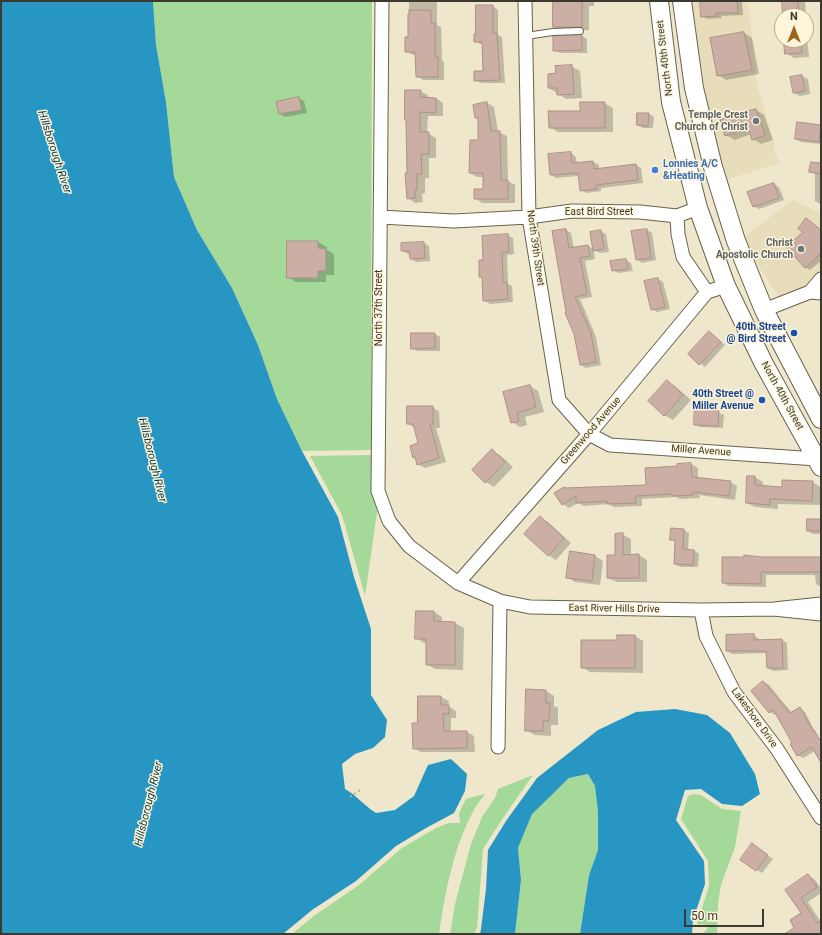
<!DOCTYPE html>
<html>
<head>
<meta charset="utf-8">
<style>
	body { margin:0 }
	#map { position:relative; width:822px; height:935px; overflow:hidden; background:#efe7cc; font-family:Roboto,sans-serif }
	canvas { display:block }
	.frame { position:absolute; inset:0; border:2px solid #3c392e; pointer-events:none }
	.north { position:absolute; left:774px; top:8px; width:40px; height:40px; box-sizing:border-box; background:#fdf5d9; border:1px solid #b0aa95; border-radius:50%; rotate:0deg; font-size:11px; font-weight:700; line-height:16px; text-align:center; color:#3c392e }
	.north::after { content:''; display:block; margin:auto; width:14px; height:18px; background:#9c661f; clip-path:polygon(50% 0,100% 100%,50% 72%,0 100%) }
	.scale { position:absolute; left:684px; top:909px; width:80px; height:18px; box-sizing:border-box; border:2px solid #3c392e; border-top:0; padding-left:5px; font-size:12px; line-height:14px; white-space:nowrap; color:#3c392e; -webkit-text-stroke:3px #fdf5d9; paint-order:stroke }
</style>
</head>
<body>
<div id="map">
<canvas width="822" height="935"></canvas>
<div class="frame"></div>
<div class="north">N</div>
<div class="scale">50 m</div>
</div>
<script>
const g = document.querySelector('canvas').getContext('2d');
g.lineJoin = 'round';
function fillPath(path, color) { g.fillStyle = color; g.fill(path, 'evenodd'); }
function trace(path, color, width, dash) { g.strokeStyle = color; g.lineWidth = width; g.lineCap = dash ? 'butt' : 'round'; g.setLineDash(dash || []); g.stroke(path); }
function label(font, color, halo, rows, align = 'center') {
  g.font = font + ' Roboto,sans-serif'; g.lineWidth = 3; g.setLineDash([]); g.textBaseline = 'middle'; g.strokeStyle = halo; g.fillStyle = color; for (const [text, x, y, turn = 0] of rows) {
    g.save(); g.translate(x, y); g.rotate((+turn || 0) * Math.PI / 180); g.textAlign = isNaN(turn) ? turn : align; if (halo) g.strokeText(text, 0, 0); g.fillText(text, 0, 0); g.restore();
  }
}
const built = new Path2D(`
	M687 1H748L757 84 774 143 775 154 780 163 729 179 727 181 742 234H747L793 200 821 213V270L808 286 779 298 741 239 700 86Z`);
const green = new Path2D(`
	M153 1H372L371 450 302 451 277 399 258 345 232 288 197 230 174 177 166 102 156 45Z
	M370 455H373L378 506 365 596 342 515 310 456Z
	M588 774 595 786 598 812V850L589 875 580 934H515L521 880 518 848 532 813 569 778Z
	M533 775 503 818 483 849 477 928 474 934H450L455 904 471 844 482 817 495 798 498 789Z
	M485 794C481 800 476 805 473 812 453 848 445 894 439 934H292L315 915 359 885 402 848 436 828 449 823H460L459 813 466 799Z
	M693 794 701 795 722 809 741 811 735 847 721 885 718 903 717 934H703L710 925 697 924 709 886 708 861 681 819 688 796Z`);
const water = new Path2D(`
	M1 1H153L156 45 166 102 174 177 197 230 232 288 258 345 277 399 302 451 338 517 354 577 371 629V695L387 720 385 737 373 748 355 754 342 764 345 789C356 795 365 806 376 813L395 810 414 796 428 765 451 759 467 774 465 791 454 813 426 828 396 846 356 881 312 910 283 934H1V724L2 720 1 715Z
	M675 709 707 715 730 733 755 774 760 794 742 806 722 804 701 789 685 790 676 820 704 861 705 884 693 920 692 934H580L589 875 598 850V812L595 786 588 774 569 778 532 814 518 848 521 880 515 934H480L481 929 486 889 488 850 506 821 537 778 598 730 636 712Z`);
const shadow = new Path2D(`
	M409 1H451V2H437V25L441 27 442 60 444 62V80H423L417 76 416 55H413L406 51 409 38Z
	M554 1H594V6H589V30L562 31 554 27Z
	M701 1H742L743 15 721 16 722 18 707 19 702 16Z
	M783 1H805L806 16H784Z
	M493 6 498 10V35L502 37 505 83H481L475 80 484 72 483 44H480L475 41 476 35Z
	M806 29 809 57 794 58 786 53 785 40H806Z
	M744 33 752 38 759 74 726 80 718 75Z
	M582 36 587 39V53H560L554 50Z
	M571 66 580 71 582 98 566 99 549 88 557 74Z
	M802 76 808 79 810 94 800 96 794 93Z
	M420 91 428 95V98H436L443 103V116H428L427 133 436 138V158H429V178H425V193L422 194 423 202 415 203 408 198V174Z
	M299 98 304 101 307 113 285 117 280 114Z
	M487 103 494 107 498 132 507 136 508 181 515 185V203H482L475 198 484 190V177H477L470 173 479 141V119L476 118Z
	M604 103 613 108V132H558L550 127 581 112Z
	M756 110 764 115 773 140 761 144 753 139 751 134 735 140 726 135Z
	M649 114 654 117 653 128H643L638 125Z
	M820 126 821 144 801 142 796 139Z
	M571 153 576 157 577 164 593 162 599 165V169L636 165 641 168 643 183 601 188V191L586 193 581 190 579 176 556 178 551 175Z
	M821 164V204H820L815 201V174L810 171Z
	M774 184 779 187 784 200 759 209 753 206Z
	M807 220 821 230V257L820 258 821 261 810 270 805 267 804 232Z
	M566 230 571 233 574 248 588 246 594 249 600 231 606 234 609 252 600 253 594 250 595 259 585 261 592 297 580 299 596 337 601 365 586 368 581 365Z
	M647 230 652 233 656 260 642 263 637 259Z
	M507 235 513 238 514 254 507 255 508 284 512 286 513 302 490 304 484 300 483 278 480 277 484 261Z
	M288 242H318L327 247V250L334 254V275H326V282H296L288 277Z
	M424 243 429 246 430 261 416 262 411 259 410 254H408L402 251Z
	M626 260 631 263 633 271 618 273 613 270Z
	M658 279 663 282 670 309 657 312 652 309Z
	M710 333 725 345 705 367 689 354Z
	M435 334 440 337V351H417L412 348Z
	M667 381 675 386 691 400 673 420 664 415Z
	M530 386 538 391 544 412 525 417 527 425 520 427 512 422Z
	M711 404 716 407V412L724 415 723 428 700 427 695 424Z
	M432 407 439 411 440 428H436L446 462 425 468 418 464 417 459 414 457 419 444 414 427 408 424Z
	M492 451 500 455 513 467 494 487 486 482Z
	M691 464 698 468V479L730 482 737 486 735 500 699 495 700 498 680 499 676 497 642 499V506L614 507 609 504 584 506 578 503 569 508 563 504 567 489 647 486 679 467Z
	M755 477 763 482V487L782 488 812 482 821 487 820 505 778 504V509L755 507 747 503Z
	M540 518 548 522 571 543 556 560 548 555Z
	M821 520V534H813L808 531Z
	M684 530 689 533 688 550H694L699 554 698 567H681L675 564 676 542 672 540Z
	M622 534 631 539V556L639 555 647 560V582H617L608 578Z
	M595 556 603 561 600 585 575 582 567 577Z
	M815 557H821V587L816 584 815 575H766V587L728 586 723 582 745 558H815Z
	M434 612 442 617V622L455 623 464 628 463 670 435 669 427 664V643H424L416 638Z
	M754 635 759 639V641L782 640 787 643 788 670 773 671 768 668 767 653 732 654 727 651V636Z
	M635 636 643 641V673L590 672 582 667 618 641Z
	M764 682 769 685 792 713 800 708 805 712 821 744V761L815 751 803 758 797 755 793 744 777 714 775 715 770 712Z
	M546 691 554 696V706L558 708V725H551V736L535 735 526 730Z
	M419 697H441L449 701 448 706 456 711V718H451V732H467L474 736 475 752H421L414 748 418 724Z
	M758 848 773 859 762 873 741 860Z
	M808 875 815 880 821 888V893L808 902 821 922V934H789L796 928 802 913 786 890Z`);
const building = new Path2D(`
	M553 1H582V27H553Z
	M700 1H737L738 13H716L717 16 701 17Z
	M782 1H798L799 16H783Z
	M476 5H493V33H497L500 80 474 81V71H483L482 42H474V34H475Z
	M409 10H431V23H435V57H438V77H416L415 52H405V37H408V14H409Z
	M744 32 752 70 717 76 710 38Z
	M582 35V50L553 51V36Z
	M784 40H801L802 53 785 54Z
	M572 65 574 94 557 95V88H548V74L556 73 555 66Z
	M802 75 805 91 793 93 790 77Z
	M405 90H421L420 97 436 98V113L420 112V132H429V154H421L422 174H417V190H415V198L407 199 405 173H407L406 120H405Z
	M299 97 302 110 279 114 276 102Z
	M487 102 491 131H500L501 180H508V199H474V189H483V173H469L470 140H478V118H475L473 105Z
	M580 102H605V128H549L548 111H580Z
	M756 109 765 135 752 140 748 128 725 136 720 120Z
	M637 113H649L648 126 637 125Z
	M797 122 821 125 819 142 795 139Z
	M571 152 572 163 593 161 594 169 636 164 638 180 596 185V189L580 191 578 173 550 175 548 154Z
	M811 162 821 163V174L809 172Z
	M774 183 779 198 753 207 747 192Z
	M806 218 821 230V253L805 268 786 247 803 232 798 229Z
	M566 229 569 248 588 245 590 256 580 258 587 294 575 297 591 333 596 362 580 365 574 334 565 313 566 312 552 231Z
	M647 229 651 258 636 260 631 231Z
	M601 230 604 249 593 251 590 232Z
	M508 234 509 252H502L503 282H507L508 299 483 301 482 277H479V260H483L482 236Z
	M287 241H318V248L326 249V271H318V278H287Z
	M424 242 425 258 410 259 409 251H401V243Z
	M626 259 628 269 612 271 610 261Z
	M658 278 665 307 651 310 644 281Z
	M709 331 721 342 699 365 688 354Z
	M411 333H435V348L411 349Z
	M667 380 683 395 664 416 648 401Z
	M530 385 536 407 517 413 519 421 511 423 503 392Z
	M695 402 711 403V410L719 411 718 426 694 425Z
	M407 406H433V424H430L439 458 417 465 415 457 413 458 410 446 418 443 413 424H407Z
	M492 449 505 462 485 483 472 470Z
	M691 463 692 477 731 481 729 496 693 492V495L672 496V494L635 496 636 503 607 504V501L576 503V496L562 505 554 493 564 487 565 488 646 485 645 468 677 466V464Z
	M747 476H755V485L782 487V480L813 481 812 501 770 499V505L746 503Z
	M540 516 564 538 548 556 524 534Z
	M807 519H821V531H807Z
	M671 528 684 529 683 549 694 550 693 565 674 564 675 540H670Z
	M623 533V555L639 554V578H607V555H615V534Z
	M570 551 595 555 592 581 566 578Z
	M744 555 762 557H821V572H761V584L722 583V557H744Z
	M416 611H434V621L455 622V665H426V639H415Z
	M754 634V640L782 639 783 668H767L766 651H726V635Z
	M617 635H635V668H581V640H617Z
	M763 681 790 713 800 707 813 731 814 730 821 742V763L812 747 797 756 790 744 792 743 773 709 769 713 751 691Z
	M526 689 546 690V703H550L549 721H543V731H525Z
	M418 696H441V705H449V714H443L444 731H467V748L413 749 412 723H417Z
	M752 843 768 855 756 871 740 860Z
	M808 874 817 887 801 898 817 923 821 920V934H784L794 928 790 920 801 913 785 890Z`);
const path = new Path2D(`
	M350 797 360 790`);
const service = new Path2D(`
	M526 36 553 32 580 31`);
const minor = new Path2D(`
	M382 1 378 491 389 521 409 546 458 583 500 601 530 607 701 610 774 609
	M525 1 529 217 559 400 589 434 610 445 817 459
	M677 216 678 234 683 257 707 292
	M380 217 454 221 529 217 572 211 640 212 677 216 698 208
	M810 292 821 279
	M764 310 810 292 821 293
	M458 583 589 434 707 292 726 286
	M821 604 774 609 821 614
	M701 610 706 636 734 692 777 749 821 818
	M498 747 500 601`);
const secondary = new Path2D(`
	M659 1 671 102 698 208 726 286 764 364 821 467
	M682 1 694 88 713 167 736 241 764 310 821 419`);
const markers = [
	[756,121,4,"#6b7280"],
	[655,170,4,"#3f7fe0"],
	[801,249,4,"#6b7280"],
	[794,333,4,"#1a4fb4"],
	[762,400,4,"#1a4fb4"]
];
const streetNames = [
	["North 40th Street",665,58,-97],
	["East Bird Street",599,212],
	["North 39th Street",535,248,82],
	["North 37th Street",379,308,-90],
	["North 40th Street",782,396,61],
	["Greenwood Avenue",591,431,-49],
	["Miller Avenue",701,451,4],
	["East River Hills Drive",614,609,1],
	["Lakeshore Drive",754,718,54]
];
const worshipNames = [
	["Temple Crest",748,115],
	["Church of Christ",748,127],
	["Christ",793,243],
	["Apostolic Church",793,255]
];
const shopNames = [
	["Lonnies A/C",663,164],
	["&Heating",663,176]
];
const transitNames = [
	["40th Street",786,327],
	["@ Bird Street",786,339],
	["40th Street @",754,394],
	["Miller Avenue",754,406]
];
const waterNames = [
	["Hillsborough River",54,152,72],
	["Hillsborough River",152,460,76],
	["Hillsborough River",149,804,-76]
];
fillPath(built, '#e7ddbb');
fillPath(green, '#a4d999');
fillPath(water, '#2896c3');
fillPath(shadow, '#0003');
fillPath(building, '#ccafa4');
trace(building, '#ac9186', 1);
trace(service, '#69624b', 8);
trace(minor, '#69624b', 15);
trace(secondary, '#69624b', 20);
trace(path, '#b0aa94', 2, [2, 3]);
trace(service, '#fff', 6);
trace(minor, '#fff', 13);
trace(secondary, '#fff', 18);
for (const [x, y, r, color] of markers) { const dot = new Path2D(); dot.arc(x, y, r, 0, 2 * Math.PI); g.fillStyle = color; g.fill(dot); trace(dot, '#fdf5d9', 1.5); }
label('10px', '#3c392e', '#fdf5d9', streetNames);
label('bold 10px', '#5b616d', '#fdf5d9', worshipNames, 'right');
label('bold 10px', '#366cbe', '#fdf5d9', shopNames, 'left');
label('bold 10px', '#164399', '#fdf5d9', transitNames, 'right');
label('italic 11px', '#063548', '#fdf5d9', waterNames);
</script>
</body>
</html>
